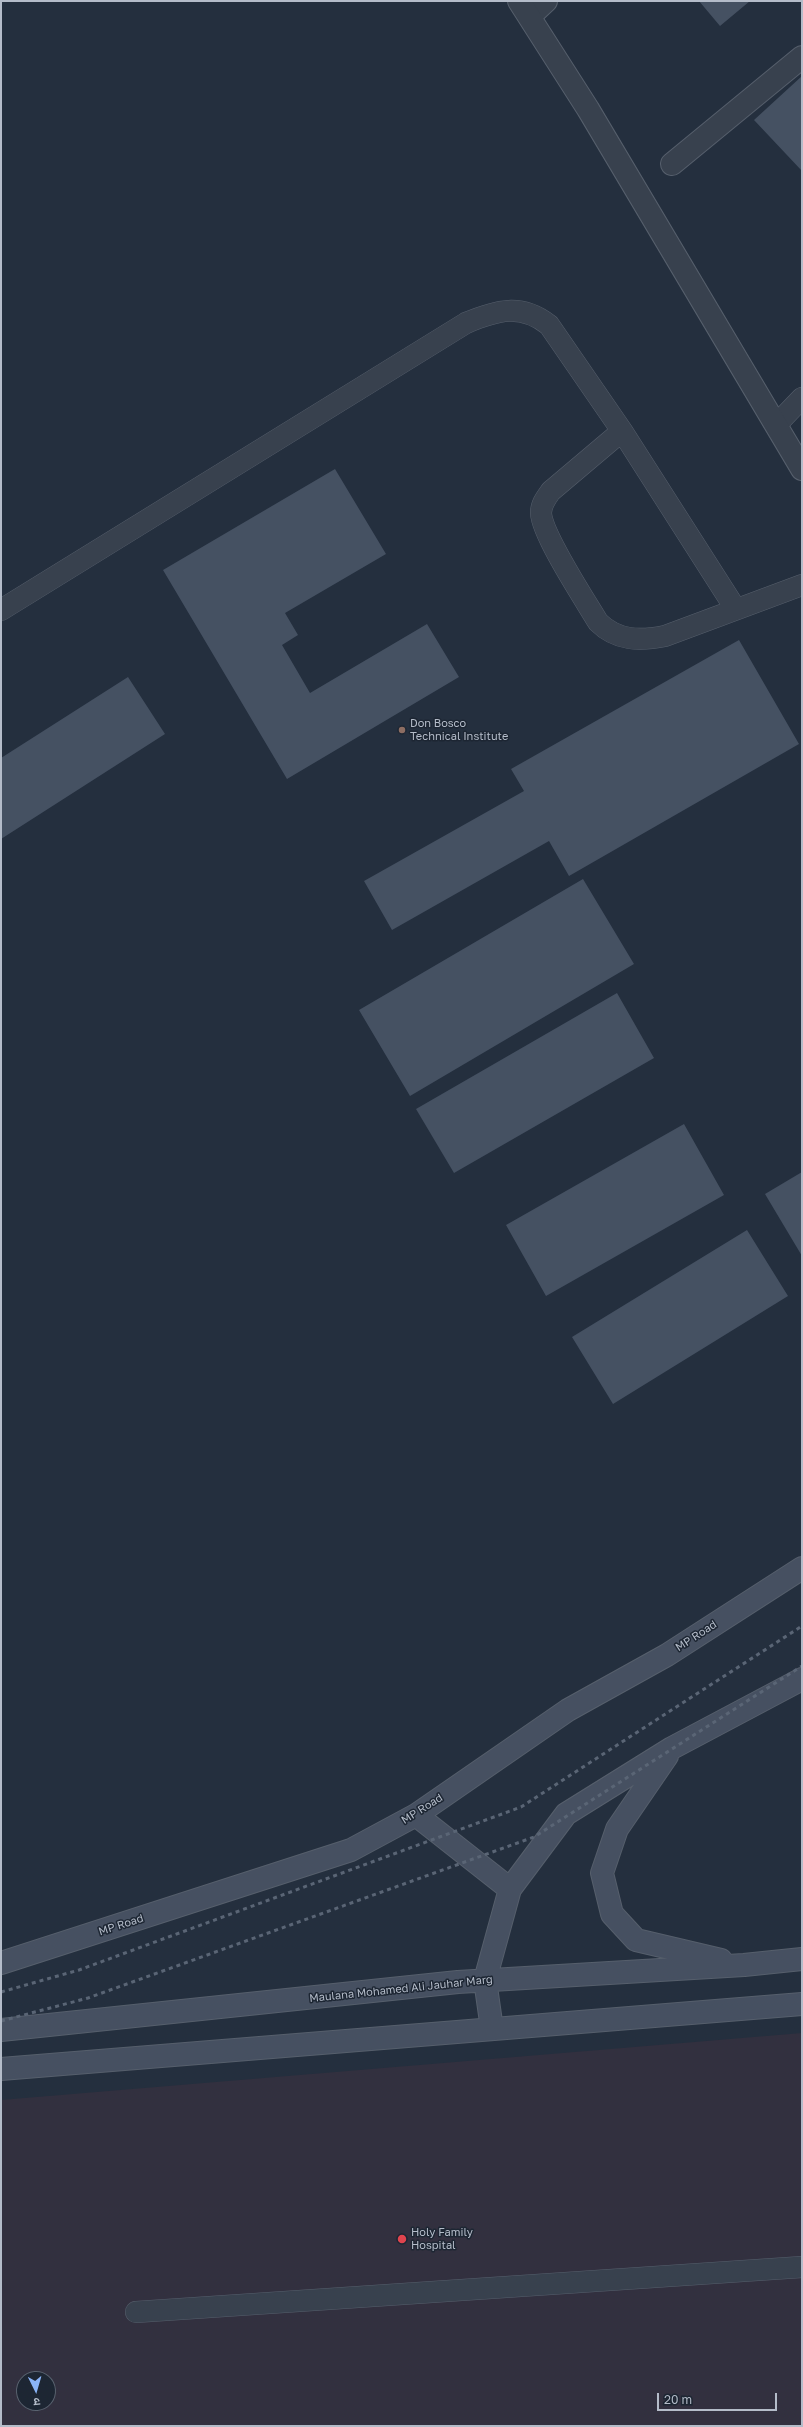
<!DOCTYPE html>
<html>
<head>
<meta charset="utf-8">
<style>
	body { margin:0 }
	#map { position:relative; width:803px; height:2427px; overflow:hidden; background:#242f3e; font-family:"Golos Text","Noto Sans Devanagari",sans-serif }
	canvas { display:block }
	.frame { position:absolute; inset:0; border:2px solid #b4bcc9; pointer-events:none }
	.north { position:absolute; left:16px; top:2371px; width:40px; height:40px; box-sizing:border-box; background:#1d2633; border:1px solid #59626f; border-radius:50%; rotate:175deg; font-size:11px; font-weight:700; line-height:16px; text-align:center; color:#b4bcc9 }
	.north::after { content:''; display:block; margin:auto; width:14px; height:18px; background:#8ab4f8; clip-path:polygon(50% 0,100% 100%,50% 72%,0 100%) }
	.scale { position:absolute; left:657px; top:2393px; width:120px; height:18px; box-sizing:border-box; border:2px solid #b4bcc9; border-top:0; padding-left:5px; font-size:12px; line-height:14px; white-space:nowrap; color:#b4bcc9; -webkit-text-stroke:3px #1d2633; paint-order:stroke }
</style>
</head>
<body>
<div id="map">
<canvas width="803" height="2427"></canvas>
<div class="frame"></div>
<div class="north">उ</div>
<div class="scale">20 m</div>
</div>
<script>
const g = document.querySelector('canvas').getContext('2d');
g.lineJoin = 'round';
function fillPath(path, color) { g.fillStyle = color; g.fill(path, 'evenodd'); }
function trace(path, color, width, dash) { g.strokeStyle = color; g.lineWidth = width; g.lineCap = dash ? 'butt' : 'round'; g.setLineDash(dash || []); g.stroke(path); }
function label(font, color, halo, rows, align = 'center') {
  g.font = font + ' "Golos Text",sans-serif'; g.lineWidth = 3; g.setLineDash([]); g.textBaseline = 'middle'; g.strokeStyle = halo; g.fillStyle = color; for (const [text, x, y, turn = 0] of rows) {
    g.save(); g.translate(x, y); g.rotate((+turn || 0) * Math.PI / 180); g.textAlign = isNaN(turn) ? turn : align; if (halo) g.strokeText(text, 0, 0); g.fillText(text, 0, 0); g.restore();
  }
}
const medical = new Path2D(`
	M802 2033V2426H1V2100ZM24 2379H48V2403H24Z`);
const building = new Path2D(`
	M699 1H750L720 26Z
	M802 76V171L754 120Z
	M335 469 386 554 285 613 298 635 282 645 310 693 427 624 459 677 287 779 163 570Z
	M739 640 799 744 569 876 549 841 392 930 364 881 524 791 511 769Z
	M128 677 165 734 1 839V758Z
	M583 879 634 964 410 1096 359 1010Z
	M617 993 654 1058 454 1173 416 1109Z
	M684 1124 724 1195 546 1296 506 1225Z
	M802 1172V1256L765 1194Z
	M747 1230 788 1296 613 1404 572 1337Z`);
const service = new Path2D(`
	M776 425 802 398
	M622 431 551 491C546 498 541 504 541 513 542 535 585 600 598 622 617 641 640 641 665 636L802 585
	M1 610 466 323C497 310 521 303 549 325L622 431 735 608
	M136 2312 802 2267`);
const minor = new Path2D(`
	M530 16 546 1
	M672 164 802 57`);
const tertiary = new Path2D(`
	M519 1 588 109 802 469`);
const secondary = new Path2D(`
	M667 1756 617 1829 602 1873 612 1914 636 1940 721 1960
	M416 1815 510 1889
	M1 1963 351 1850 416 1815 568 1710 667 1655 802 1568
	M492 2029 485 1980 510 1889 566 1814 672 1748 802 1679
	M1 2030 458 1982 744 1965 802 1959
	M1 2069 802 2004`);
const rail = new Path2D(`
	M1 1992 79 1970 521 1807 802 1626
	M1 2021 88 1998 534 1837 802 1666`);
const markers = [
	[402,730,4,"#8d6e63"],
	[402,2239,5,"#e0444e"]
];
const poiNames = [
	["Don Bosco",410,724],
	["Technical Institute",410,737],
	["Holy Family",411,2233],
	["Hospital",411,2246]
];
const streetNames = [
	["MP Road",696,1636,-33],
	["MP Road",422,1809,-32],
	["MP Road",121,1925,-18],
	["Maulana Mohamed Ali Jauhar Marg",401,1989,-6]
];
fillPath(medical, '#32303f');
fillPath(building, '#455162');
trace(service, '#565f6c', 22);
trace(minor, '#565f6c', 24);
trace(tertiary, '#565f6c', 24);
trace(secondary, '#565f6c', 24);
trace(service, '#38414e', 21);
trace(minor, '#38414e', 22);
trace(tertiary, '#38414e', 22);
trace(secondary, '#465061', 22);
trace(rail, '#5a6575', 3, [4, 4]);
for (const [x, y, r, color] of markers) { const dot = new Path2D(); dot.arc(x, y, r, 0, 2 * Math.PI); g.fillStyle = color; g.fill(dot); trace(dot, '#1d2633', 1.5); }
label('11px', '#b4bcc9', '#1d2633', poiNames, 'left');
label('11px', '#b4bcc9', '#1d2633', streetNames);
</script>
</body>
</html>
